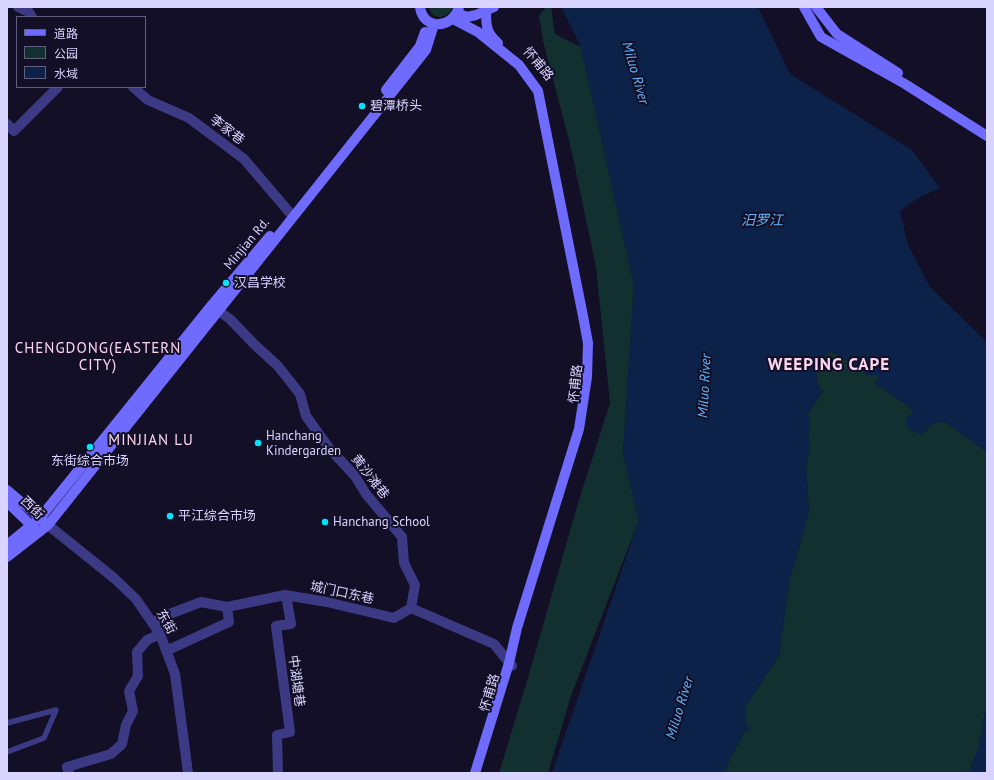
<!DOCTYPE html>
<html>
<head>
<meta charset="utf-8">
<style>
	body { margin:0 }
	#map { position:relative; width:994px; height:780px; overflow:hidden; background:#130f26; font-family:"PT Sans","Noto Sans SC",sans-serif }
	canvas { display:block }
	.frame { position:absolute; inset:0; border:8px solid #d9d4ff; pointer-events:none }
	.legend { position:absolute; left:16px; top:16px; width:130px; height:72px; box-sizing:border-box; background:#130f26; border:1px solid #625e7d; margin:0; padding:5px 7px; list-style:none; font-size:12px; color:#d9d4ff }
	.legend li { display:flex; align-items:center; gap:8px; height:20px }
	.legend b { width:20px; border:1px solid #625e7d }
</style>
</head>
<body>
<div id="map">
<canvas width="994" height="780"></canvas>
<div class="frame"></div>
<ul class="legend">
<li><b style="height:5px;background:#6f6bff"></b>道路</li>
<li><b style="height:11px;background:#12302f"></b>公园</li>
<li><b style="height:11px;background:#0c2248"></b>水域</li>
</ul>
</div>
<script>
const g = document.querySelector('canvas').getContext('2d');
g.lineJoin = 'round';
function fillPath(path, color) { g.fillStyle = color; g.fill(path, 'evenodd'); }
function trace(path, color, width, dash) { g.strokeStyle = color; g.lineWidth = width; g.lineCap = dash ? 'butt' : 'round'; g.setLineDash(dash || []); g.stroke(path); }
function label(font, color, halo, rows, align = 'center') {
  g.font = font + ' "PT Sans","Noto Sans SC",sans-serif'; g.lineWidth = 4; g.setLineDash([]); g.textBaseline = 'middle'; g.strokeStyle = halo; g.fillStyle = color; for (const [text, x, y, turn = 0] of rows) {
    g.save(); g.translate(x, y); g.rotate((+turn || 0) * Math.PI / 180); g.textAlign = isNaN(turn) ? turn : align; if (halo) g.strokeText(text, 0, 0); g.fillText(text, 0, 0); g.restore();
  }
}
const green = new Path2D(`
	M428 7H453C449 16 442 19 433 15Z
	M546 7H551L555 34 581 47 634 285 623 454 639 520 571 696 548 773H499L530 671 578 503 610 403 596 267 570 144 543 41 539 16Z
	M831 351 840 357 854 363 858 369C865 370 871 376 878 375V380L875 383 912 409V414L922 434 934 423 944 421 987 452V705L985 711 979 746 969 773H725L730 758 741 739 743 731 750 730 746 726V706L779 655 789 582 809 512 806 466 810 447 808 436 810 423 808 413 824 390 820 389 817 383 816 361Z`);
const water = new Path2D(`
	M561 7H758L790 74 912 150 940 188 918 198 900 211 908 245 930 287 987 342V452L944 421 934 423 922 434 913 432 905 424C906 419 907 415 912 414V409L875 383 878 380V375H865L864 370 858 369 854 363 840 357 831 351 816 361 817 383 820 389 824 390 808 413 810 423 808 436 810 447 806 466 809 512 789 582 779 655 746 706V726L751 727 750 730 743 731 741 739 730 758 725 773H552L639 520 623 454 634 285 581 47Z
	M987 705V773H969L979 746 985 711Z`);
const lane = new Path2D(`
	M7 723 56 710 44 738 7 752`);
const street = new Path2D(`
	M18 7 29 12 32 17
	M133 87 148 100 189 118 244 159 290 213
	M7 124 14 131 58 87
	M213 307 230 319 255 345 278 366 300 394 306 416 329 448 355 476 366 494 402 537 404 563 415 585 411 608
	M48 525 114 578 136 599 160 634 175 674 188 773
	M153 623 162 617 201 602 227 607 285 595 327 602 394 618 411 608 494 644 512 666
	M166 651 229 622 227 607
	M69 773 67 767 111 754 122 744 126 725 133 711 129 691 138 676 137 652 147 640 160 634
	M278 773 277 735 290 732 276 626 291 624 286 595`);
const secondary = new Path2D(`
	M420 7C423 30 452 30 459 7
	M804 7 821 37 905 84 987 136
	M816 7 837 34 898 73
	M486 10C486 25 486 33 498 43
	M457 13 467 17 476 15 494 7
	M453 19 478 32 519 65 538 91 583 316 588 343 587 377 579 429 517 628 509 663 475 773
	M386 90 420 46 425 32
	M7 490 45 522
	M7 502 36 530
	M7 545 40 518 211 306 270 236
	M7 557 48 525 426 50 434 24`);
const markers = [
	[362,106,4,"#00e5ff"],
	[226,283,4,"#00e5ff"],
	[258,443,4,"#00e5ff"],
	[90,447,4,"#00e5ff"],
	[170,516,4,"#00e5ff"],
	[325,522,4,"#00e5ff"]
];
const streetNames = [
	["怀甫路",538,64,50],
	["李家巷",227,130,37],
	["Minjian Rd.",247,244,-50],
	["怀甫路",576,384,-84],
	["黄沙滩巷",370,477,52],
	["西街",32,508,44],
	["城门口东巷",342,593,12],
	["东街",166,622,60],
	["中湖塘巷",296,681,82],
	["怀甫路",490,693,-74]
];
const poiNames = [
	["碧潭桥头",370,106],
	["汉昌学校",234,283],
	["Hanchang",266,436],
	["Kindergarden",266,451],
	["东街综合市场",90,461,"center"],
	["平江综合市场",178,516],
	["Hanchang School",333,522]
];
const waterNames = [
	["Miluo River",635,73,74],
	["汨罗江",762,221],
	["Miluo River",705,386,-87],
	["Miluo River",680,708,-73]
];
const quarterNames = [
	["CHENGDONG(EASTERN",98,349],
	["CITY)",98,366],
	["MINJIAN LU",151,441]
];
const districtNames = [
	["WEEPING CAPE",829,365]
];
fillPath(green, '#12302f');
fillPath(water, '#0c2248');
trace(lane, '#3d3a85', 5.5);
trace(street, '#3d3a85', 10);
trace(secondary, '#6f6bff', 10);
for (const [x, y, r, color] of markers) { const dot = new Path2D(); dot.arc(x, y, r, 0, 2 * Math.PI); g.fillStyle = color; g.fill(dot); trace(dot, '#130f26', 1.5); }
label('13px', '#d9d4ff', '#130f26', streetNames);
label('13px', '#d9d4ff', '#130f26', poiNames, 'left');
label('italic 14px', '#62b6ff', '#130f26', waterNames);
g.letterSpacing = '1px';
label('15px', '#ffd6f0', '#130f26', quarterNames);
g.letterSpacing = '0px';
g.letterSpacing = '1px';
label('bold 17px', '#ffd6f0', '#130f26', districtNames);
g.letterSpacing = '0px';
</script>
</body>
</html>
